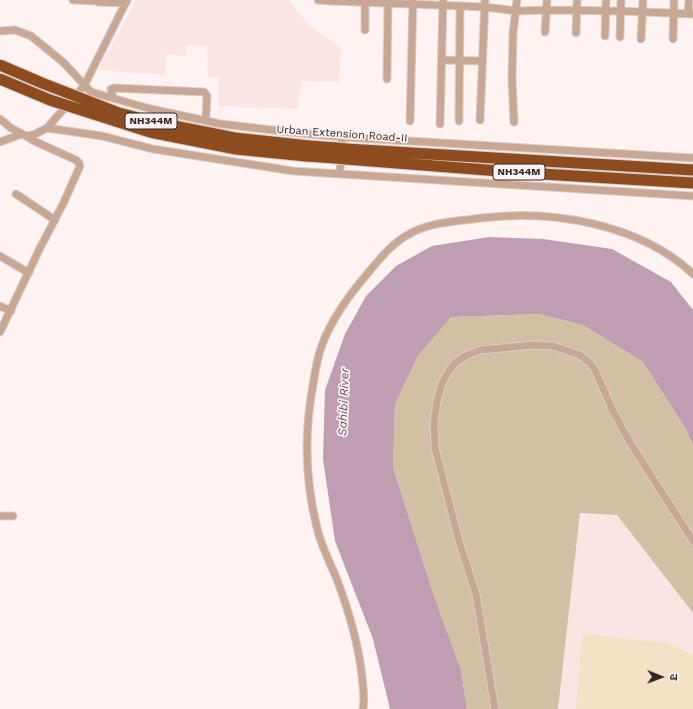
<!DOCTYPE html>
<html>
<head>
<meta charset="utf-8">
<style>
	body { margin:0 }
	#map { position:relative; width:693px; height:709px; overflow:hidden; background:#fef3f1; font-family:"Work Sans","Noto Sans Devanagari",sans-serif }
	canvas { display:block }
	.north { position:absolute; left:641px; top:657px; width:40px; height:40px; -webkit-text-stroke:3px #fef3f1; paint-order:stroke; rotate:91deg; font-size:11px; font-weight:700; line-height:16px; text-align:center; color:#302625 }
	.north::after { content:''; display:block; margin:auto; width:14px; height:18px; background:#302625; clip-path:polygon(50% 0,100% 100%,50% 72%,0 100%) }
</style>
</head>
<body>
<div id="map">
<canvas width="693" height="709"></canvas>
<div class="north">उ</div>
</div>
<script>
const g = document.querySelector('canvas').getContext('2d');
g.lineJoin = 'round';
function fillPath(path, color) { g.fillStyle = color; g.fill(path, 'evenodd'); }
function trace(path, color, width, dash) { g.strokeStyle = color; g.lineWidth = width; g.lineCap = dash ? 'butt' : 'round'; g.setLineDash(dash || []); g.stroke(path); }
function label(font, color, halo, rows, align = 'center') {
  g.font = font + ' "Work Sans",sans-serif'; g.lineWidth = 3.5; g.setLineDash([]); g.textBaseline = 'middle'; g.strokeStyle = halo; g.fillStyle = color; for (const [text, x, y, turn = 0] of rows) {
    g.save(); g.translate(x, y); g.rotate((+turn || 0) * Math.PI / 180); g.textAlign = isNaN(turn) ? turn : align; if (halo) g.strokeText(text, 0, 0); g.fillText(text, 0, 0); g.restore();
  }
}
const built = new Path2D(`
	M136 0H288L309 25 341 48 339 82 301 81 298 109 219 106V78L208 77 207 47 187 45 185 56 167 54 165 75 98 70Z
	M580 513 617 515 693 613V709H558Z`);
const green = new Path2D(`
	M582 634 667 643 691 654 693 656V709H576Z`);
const forest = new Path2D(`
	M539 314 583 325 643 362 686 429 693 446V613L617 515 580 513 558 709H467L461 670 433 593 393 467 395 404 418 356 451 317Z`);
const water = new Path2D(`
	M489 237 543 239 612 249 671 282 693 310V446L686 429 643 362 583 325 539 314 451 317 418 356 395 404 393 467 433 593 461 670 467 709H390L373 639 335 541 323 459 325 390 345 334 366 296 396 266 432 246Z`);
const minor = new Path2D(`
	M73 0 94 1
	M94 0 98 2 126 3
	M318 0 330 1
	M329 0 332 1 485 7 517 11 547 10 621 11 693 14
	M688 14 689 0
	M365 30V0
	M0 31 15 30 31 36 63 62 91 92 151 109 221 124 298 133 342 137 693 158
	M545 32 547 0
	M576 33 577 0
	M605 36 606 0
	M620 37 621 0
	M641 39 643 0
	M673 39 674 0
	M442 60 482 61
	M387 79 388 0
	M113 97 111 89 114 88 204 92 207 96 206 115
	M0 119 11 128 26 136 33 135 47 128 84 86 127 0
	M480 120 485 0
	M410 121 413 0
	M459 121 460 6
	M514 122 512 79 513 33 517 0
	M440 124 443 0
	M47 128 102 136 153 149 293 171 693 196
	M0 142 22 134
	M340 173 342 137
	M16 194 55 220
	M0 256 29 273
	M0 306 11 311
	M0 332 40 248 63 204 80 166 79 163 76 160 34 141 26 136
	M0 516H13
	M363 709C365 698 363 687 362 676 358 641 349 611 336 577 329 561 321 545 317 528 305 480 304 433 313 385 315 372 317 358 322 345 332 318 349 295 368 273 381 257 394 241 413 232 433 222 459 221 481 218 552 209 640 224 693 274
	M495 709 476 594 459 541 435 448 434 423 437 401 442 383 449 371 456 362 465 356 481 350 533 345 553 346 580 355 590 363 595 370 612 409 629 441 693 541`);
const highway = new Path2D(`
	M309 146 336 148
	M346 149 693 170
	M306 156 336 158
	M346 159 525 173 693 183`);
const highwayBridge = new Path2D(`
	M0 65 42 83 119 113 154 122 235 138 309 146
	M0 79 50 100 150 132 236 149 306 156
	M336 148 346 149
	M336 158 346 159`);
const shields = [
	[151,121,52],
	[519,172,52]
];
const shieldNames = [
	["NH344M",151,121],
	["NH344M",519,172]
];
const streetNames = [
	["Urban Extension Road-II",342,134,4]
];
const waterNames = [
	["Sahibi River",344,402,-88]
];
fillPath(built, '#fbe5e2');
fillPath(green, '#f5e1c6');
fillPath(forest, '#d3bfa3');
fillPath(water, '#be9eb0');
trace(minor, '#d9cecc', 9);
trace(highway, '#d9cecc', 13);
trace(minor, '#c8a894', 7);
trace(highway, '#8c4c1f', 11);
trace(highwayBridge, '#d9cecc', 13, []);
trace(highwayBridge, '#8c4c1f', 11);
for (const [x, y, w] of shields) { const box = new Path2D(); box.roundRect(x - w / 2, y - 8, w, 16, 3); g.fillStyle = '#fef3f1'; g.fill(box); trace(box, '#302625', 1); }
label('bold 10px', '#302625', null, shieldNames);
label('11px', '#302625', '#fef3f1', streetNames);
label('italic 12px', '#734560', '#fef3f1', waterNames);
</script>
</body>
</html>
